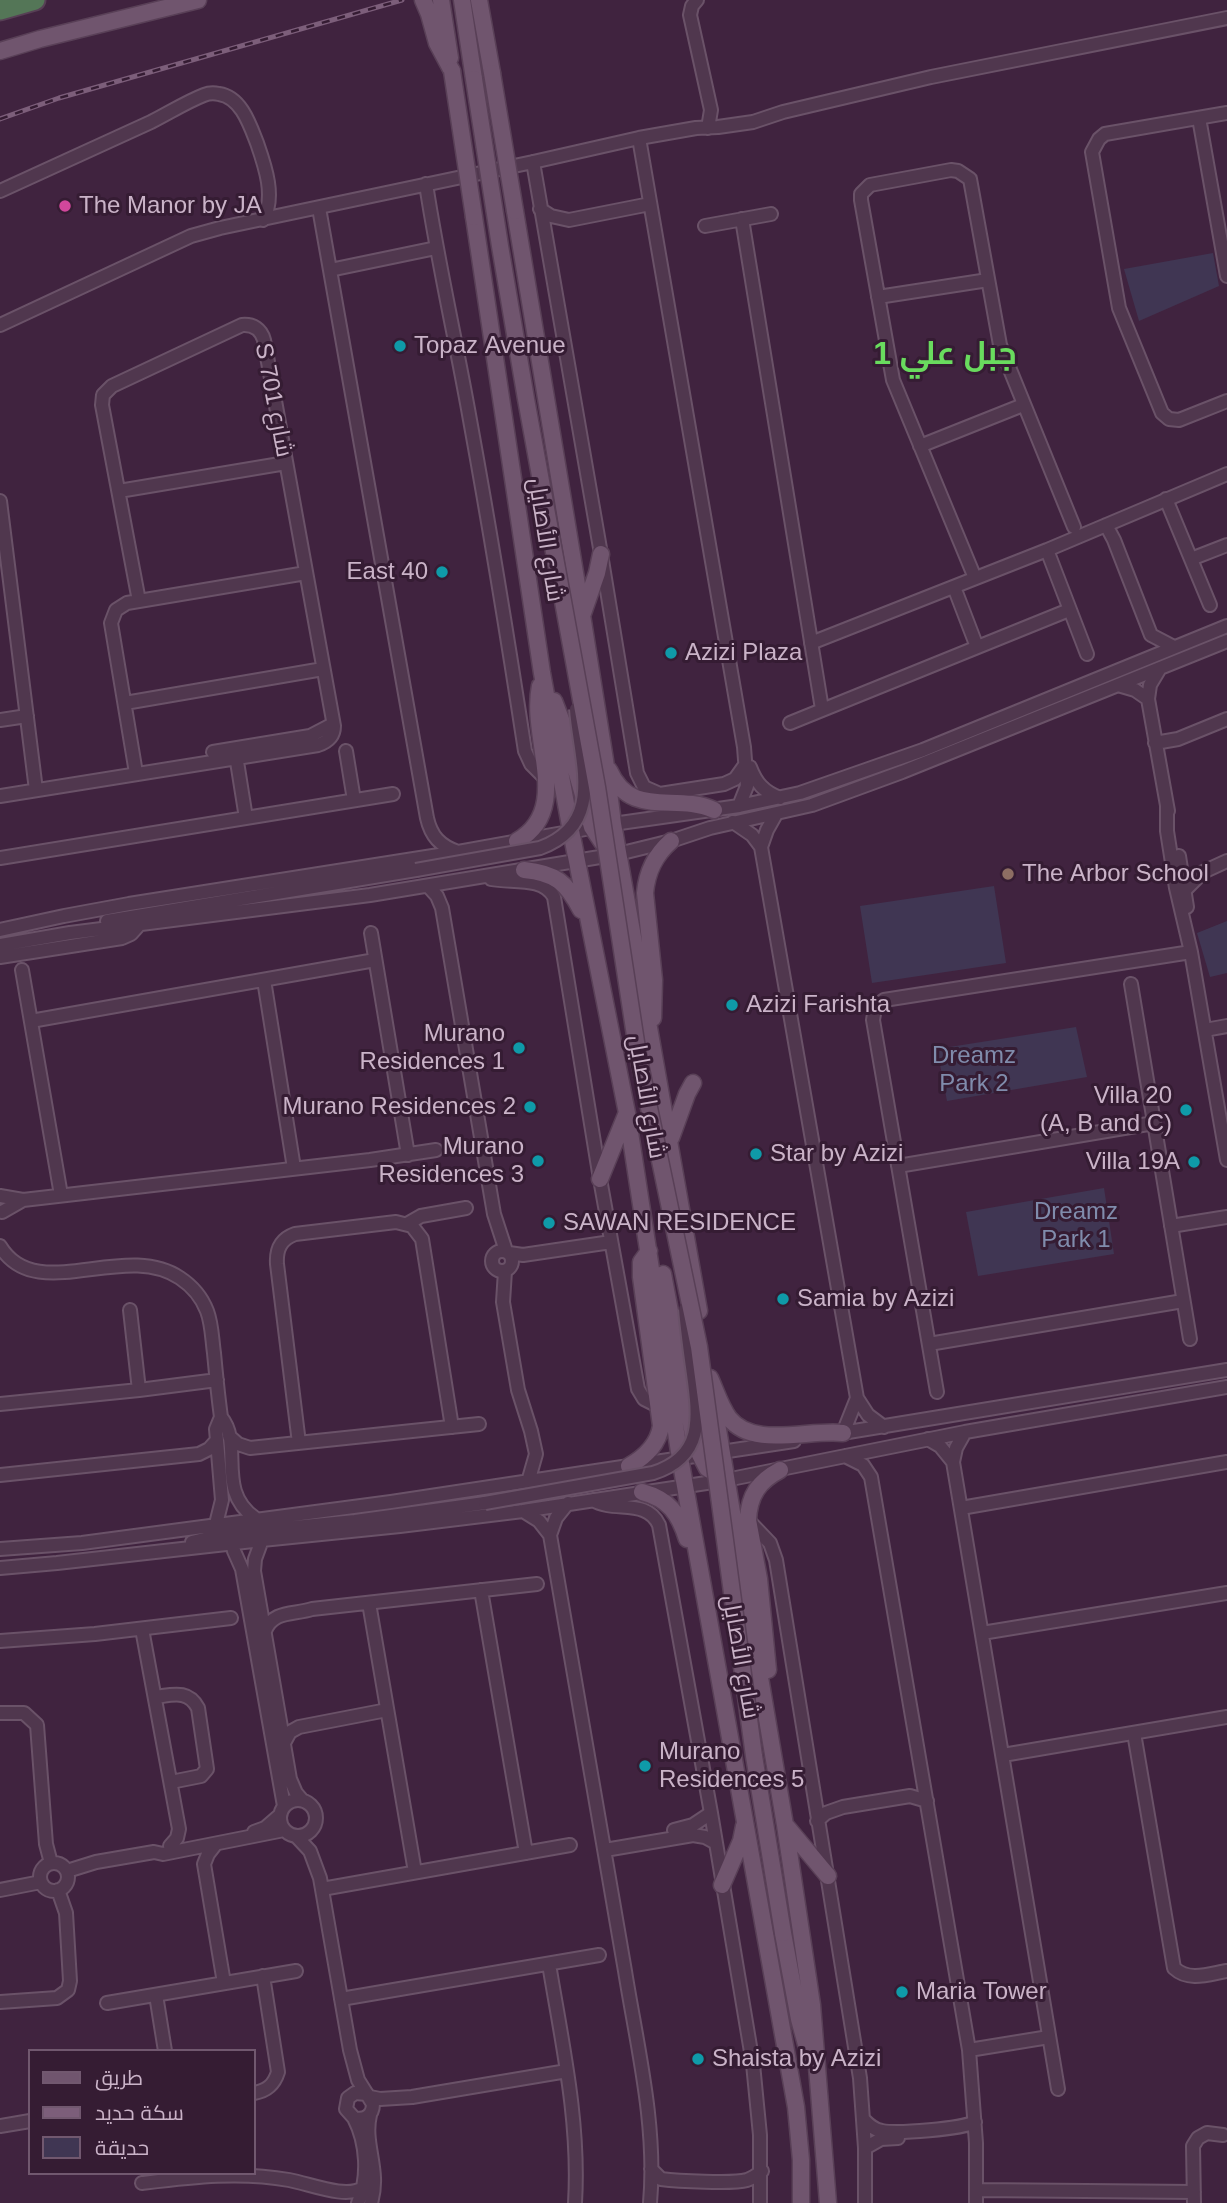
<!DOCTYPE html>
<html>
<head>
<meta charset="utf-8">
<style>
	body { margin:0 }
	#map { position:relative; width:1227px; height:2203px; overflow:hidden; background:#40233f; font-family:Helvetica,Cairo,sans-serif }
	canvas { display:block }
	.legend { position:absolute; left:28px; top:2049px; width:228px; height:126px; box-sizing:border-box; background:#351c33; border:2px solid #71586f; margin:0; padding:9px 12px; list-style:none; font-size:21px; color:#cab3c8 }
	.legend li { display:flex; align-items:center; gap:14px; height:35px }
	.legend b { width:35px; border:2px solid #71586f }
</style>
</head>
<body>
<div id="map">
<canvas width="1227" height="2203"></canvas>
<ul class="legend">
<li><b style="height:9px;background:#70556e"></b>طريق</li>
<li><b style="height:9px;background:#7c5e7a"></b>سكة حديد</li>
<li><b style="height:19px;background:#403653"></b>حديقة</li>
</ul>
</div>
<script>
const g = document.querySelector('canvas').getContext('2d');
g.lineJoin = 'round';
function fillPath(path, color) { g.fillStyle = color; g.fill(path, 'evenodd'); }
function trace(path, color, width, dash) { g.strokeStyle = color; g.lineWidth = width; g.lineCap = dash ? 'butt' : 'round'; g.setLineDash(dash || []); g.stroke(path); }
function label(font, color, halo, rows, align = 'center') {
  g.font = font + ' Helvetica,Cairo,sans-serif'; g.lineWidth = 6; g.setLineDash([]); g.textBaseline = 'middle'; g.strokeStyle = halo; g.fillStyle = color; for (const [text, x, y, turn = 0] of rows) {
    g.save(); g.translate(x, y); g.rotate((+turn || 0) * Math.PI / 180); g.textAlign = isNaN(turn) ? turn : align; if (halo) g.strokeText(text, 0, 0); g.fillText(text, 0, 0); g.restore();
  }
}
const green = new Path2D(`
	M1213 253 1219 286 1139 321 1124 269Z
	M994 886 1006 963 872 983 860 906Z
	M1227 921V973L1210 977 1197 933Z
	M1076 1027 1087 1077 947 1101 937 1049Z
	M1104 1188 1114 1254 978 1276 966 1212Z`);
const minor = new Path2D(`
	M697 0 692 6 690 15 711 110 708 128
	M1227 113 1105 134 1099 139 1092 152 1119 308 1162 413 1169 419 1179 420 1227 401
	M1199 118 1227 276
	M639 138 744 747 747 786 739 806
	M533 162 601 554 637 773 644 787 660 794 724 784 735 779 745 765
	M426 184C438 263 456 341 470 420 490 530 508 640 525 751L531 764 545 778
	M0 191C50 168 101 145 151 122 169 113 186 102 204 95 209 93 214 93 219 94 241 97 250 125 257 143 265 166 276 197 263 220
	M319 208 427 818C431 836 440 846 458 852
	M540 209 551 216 569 220 650 204
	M742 219 822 709
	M705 226 771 214
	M330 270 436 248
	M878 297 988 280
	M0 325 191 236 220 228 533 162 639 138 696 128 718 127 753 122 783 112 931 77 1227 18
	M920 446 1023 405
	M119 491 286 463
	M1166 499 1210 605
	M0 501 36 790
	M1106 525 1114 540 1151 635 1174 647
	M1047 550 1087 654
	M1191 559 1227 545
	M975 578 893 380 861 200V194L870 185 951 170 958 171 970 179 1000 345 1074 527
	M954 587 977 647
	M811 643 1047 550 1227 474
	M1159 670 1150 685 1148 699 1168 811
	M1118 685 1135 690 1148 699
	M125 703 323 669
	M0 720 27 716
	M790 723 1069 610
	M1155 743 1178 739 1227 719
	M235 749 246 818
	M346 751 354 800
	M213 752 310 736 333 724
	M750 767C756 783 764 792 780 798
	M136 773 111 623 116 610 127 603 306 573
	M0 796 318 745C327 742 334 737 334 726L264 340C261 329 253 324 242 325L112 386 103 395 102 405 139 601
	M1167 806V831L1176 888 1191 952 1227 1160
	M776 814 767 830 761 847 857 1398 868 1415 884 1427
	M733 822 752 835 761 847
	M1179 856 1187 907
	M0 858 393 794
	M491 879C512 883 543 876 554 897L600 1179 638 1389 644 1399 658 1406
	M428 886 437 896 442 908 494 1214 506 1251
	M1185 890 1203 872 1227 861
	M107 921 416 870
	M0 930 64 916 129 904 458 852 613 824 739 806 800 793 923 750 1227 626
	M371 933 408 1155
	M0 945 70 933 370 895 618 854 671 841 710 828 812 805 902 772 1227 641
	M0 957 122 938 131 934 140 924
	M22 970 61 1195
	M264 980 294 1168
	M1131 984 1190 1339
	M31 1021 375 960
	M1205 1030 1227 1026
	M898 1166 1154 1123
	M0 1196 23 1200 370 1160 436 1150
	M2 1212 23 1200
	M407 1224 421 1216 466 1208
	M1171 1226 1227 1217
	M0 1246C36 1306 124 1240 180 1278 192 1286 202 1298 207 1311 212 1324 212 1339 214 1353 216 1374 218 1396 221 1417 244 1445 215 1490 255 1518
	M492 1261a10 10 0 1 1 20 0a10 10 0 1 1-20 0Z
	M509 1253 523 1255 611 1242
	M505 1271 503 1302 518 1390 531 1431 536 1454 528 1482
	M130 1310 139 1390
	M929 1344 1183 1301
	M937 1392 873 1020 875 1008 884 1000 1191 952
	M0 1404 139 1390 217 1380
	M965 1432 956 1448 953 1462 1058 2089
	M843 1433 857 1398
	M836 1434 1227 1370
	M229 1436 238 1444 250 1448 479 1424
	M928 1439 940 1446 953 1462
	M299 1443 277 1264C276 1249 281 1239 295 1234L396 1222 412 1226 422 1239 452 1427
	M845 1456 863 1465 871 1477 969 2050 976 2143V2203
	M0 1475 199 1454 209 1449 217 1440
	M593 1500C614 1513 647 1498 659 1525L711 1813 753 2064 760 2135V2203
	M961 1508 1227 1462
	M523 1511 539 1521 550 1535C575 1680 601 1825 625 1971 637 2046 657 2126 650 2203
	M748 1520 770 1543 776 1560 860 2078 865 2148V2203
	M216 1524 222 1500 216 1429 221 1417
	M550 1535 556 1518 568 1503
	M262 1540 255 1559 254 1571 290 1779 296 1793 302 1800
	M192 1542 225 1534 355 1521 485 1503
	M232 1543 234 1551 242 1569 284 1806
	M0 1549 82 1543 391 1502 794 1441
	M0 1568 57 1563 262 1540 400 1526 523 1511 726 1480 965 1432 1227 1387
	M481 1590 526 1853
	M369 1603 415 1872
	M142 1629 179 1829 177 1838 170 1846
	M265 1631C273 1610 294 1615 312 1609L537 1584
	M982 1633 1227 1593
	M0 1641 95 1634 231 1618
	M155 1697C172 1695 188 1689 198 1708L207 1769 201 1776 171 1782
	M0 1713H24L37 1725 46 1844 51 1863
	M1134 1733 1174 1968C1189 1982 1209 1974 1227 1971
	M284 1743 290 1732 299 1727 387 1710
	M1003 1755 1227 1717
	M280 1818a18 18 0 1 1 36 0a18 18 0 1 1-36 0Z
	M817 1821 826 1813 843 1807 910 1796 927 1801
	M674 1830 693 1825 711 1813
	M254 1832 265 1828 280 1815
	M296 1836 310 1851 320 1878 350 2050 358 2080 373 2104C373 2115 365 2121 354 2118L346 2109 348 2098 355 2093 367 2094
	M215 1845 208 1854 204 1864 224 1983
	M605 1850 693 1835 705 1837 716 1843
	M40 1877a14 14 0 1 1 28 0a14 14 0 1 1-28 0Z
	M67 1871 96 1862 154 1852 163 1854 284 1830
	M322 1889 570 1845
	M0 1890 41 1882
	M549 1964C562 2043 580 2122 575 2203
	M156 1995 165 2051
	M341 1999 599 1955
	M0 2002 57 1998 68 1990 70 1981 66 1913 58 1890
	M107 2003 296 1971
	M969 2050 1049 2037
	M254 2093C267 2091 274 2085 278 2072L263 1976
	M370 2097 380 2099 412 2097 567 2071
	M370 2115C363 2144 381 2170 371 2203
	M354 2118C367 2143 369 2177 358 2203
	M864 2120C869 2125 874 2130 882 2131 898 2134 961 2129 975 2122
	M0 2126 30 2121
	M865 2148 881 2139 898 2138
	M651 2169 661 2179C677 2181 733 2184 747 2180 753 2178 757 2175 762 2171
	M142 2183C192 2177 239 2171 289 2180 311 2184 345 2199 363 2188
	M977 2190 1194 2192
	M1194 2203 1193 2146 1198 2138 1207 2133 1223 2135`);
const major = new Path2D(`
	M423 0 429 14 437 43 452 71
	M441 0 450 58
	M462 0 474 79
	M479 0 492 73
	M0 51 40 39 198 0
	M515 211 582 615 605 760 613 824 699 1311
	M474 217 542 673 571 831 627 1113 680 1458 796 2107 801 2160V2203
	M583 613 597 573 601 554
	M554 701 564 727 592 827 602 842 610 849
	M609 770C631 820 675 792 714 810
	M517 841C573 809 529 739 540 686
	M524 870C556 873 567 883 581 910
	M653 1018 654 980 645 893C647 871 655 855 671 841
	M671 1138 687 1094 693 1083
	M600 1179 626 1115
	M663 1274 695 1445 707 1468 725 1480
	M710 1378C716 1391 720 1406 729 1418 753 1449 808 1429 843 1433
	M714 1406 785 1825 812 2005 828 2203
	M629 1466C645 1457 658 1445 661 1426L641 1277V1262L649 1251
	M642 1492C669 1499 679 1514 687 1539
	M768 1670 759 1579 748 1520C749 1495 759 1481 780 1470
	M787 1827 828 1876
	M722 1885 741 1841 744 1826
	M783 1933 799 2019 809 2055`);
const highway = new Path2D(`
	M0 10 35 0`);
const rail = new Path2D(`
	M0 119 59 98 402 0`);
const minorBridge = new Path2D(`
	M416 870 540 848C606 824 580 762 576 709
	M485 1503 653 1473C704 1457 699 1418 693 1374 690 1353 687 1331 685 1309`);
const majorBridge = new Path2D(`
	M452 71 474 217
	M492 73 515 211
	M474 79 500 246 526 399 597 787 638 1055 699 1347 754 1756 783 1933`);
const markers = [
	[65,206,7,"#d1479c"],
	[400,346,7,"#0f9aa8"],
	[442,572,7,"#0f9aa8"],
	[671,653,7,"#0f9aa8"],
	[1008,874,7,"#8d6e63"],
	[732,1005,7,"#0f9aa8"],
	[519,1048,7,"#0f9aa8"],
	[530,1107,7,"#0f9aa8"],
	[1186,1110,7,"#0f9aa8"],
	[756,1154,7,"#0f9aa8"],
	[538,1161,7,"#0f9aa8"],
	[1194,1162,7,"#0f9aa8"],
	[549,1223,7,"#0f9aa8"],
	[783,1299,7,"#0f9aa8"],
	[645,1766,7,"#0f9aa8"],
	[902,1992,7,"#0f9aa8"],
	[698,2059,7,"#0f9aa8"]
];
const poiNames = [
	["The Manor by JA",79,206],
	["Topaz Avenue",414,346],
	["East 40",428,572,"right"],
	["Azizi Plaza",685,653],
	["The Arbor School",1022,874],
	["Azizi Farishta",746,1005],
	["Murano",505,1034,"right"],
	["Residences 1",505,1062,"right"],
	["Villa 20",1172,1096,"right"],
	["(A, B and C)",1172,1124,"right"],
	["Murano Residences 2",516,1107,"right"],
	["Murano",524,1147,"right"],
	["Residences 3",524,1175,"right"],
	["Star by Azizi",770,1154],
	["Villa 19A",1180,1162,"right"],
	["SAWAN RESIDENCE",563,1223],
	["Samia by Azizi",797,1299],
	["Murano",659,1752],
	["Residences 5",659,1780],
	["Maria Tower",916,1992],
	["Shaista by Azizi",712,2059]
];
const streetNames = [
	["S 701 شارع",273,400,79],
	["شارع الأصايل",545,540,81],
	["شارع الأصايل",646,1097,80],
	["شارع الأصايل",740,1657,80]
];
const parkNames = [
	["Dreamz",974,1056],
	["Park 2",974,1084],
	["Dreamz",1076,1212],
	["Park 1",1076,1240]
];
const districtNames = [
	["جبل علي 1",945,355]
];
fillPath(green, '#403653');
trace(minor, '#6a5268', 16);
trace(major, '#594057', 19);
trace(highway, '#573f55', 23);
trace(minor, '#50374e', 12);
trace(major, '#70556e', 16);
trace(highway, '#547657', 19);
trace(rail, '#7c5e7a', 5);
trace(rail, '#351c33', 2.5, [8]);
trace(minorBridge, '#6a5268', 16, []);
trace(majorBridge, '#594057', 19, []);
trace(minorBridge, '#50374e', 12);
trace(majorBridge, '#70556e', 16);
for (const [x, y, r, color] of markers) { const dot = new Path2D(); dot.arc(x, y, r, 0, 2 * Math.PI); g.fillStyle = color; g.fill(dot); trace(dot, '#351c33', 2.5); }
label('24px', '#cab3c8', '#351c33', poiNames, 'left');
label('24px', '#cab3c8', '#351c33', streetNames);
label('24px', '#808cac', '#351c33', parkNames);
label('bold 32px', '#69db5e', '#351c33', districtNames);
</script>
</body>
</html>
